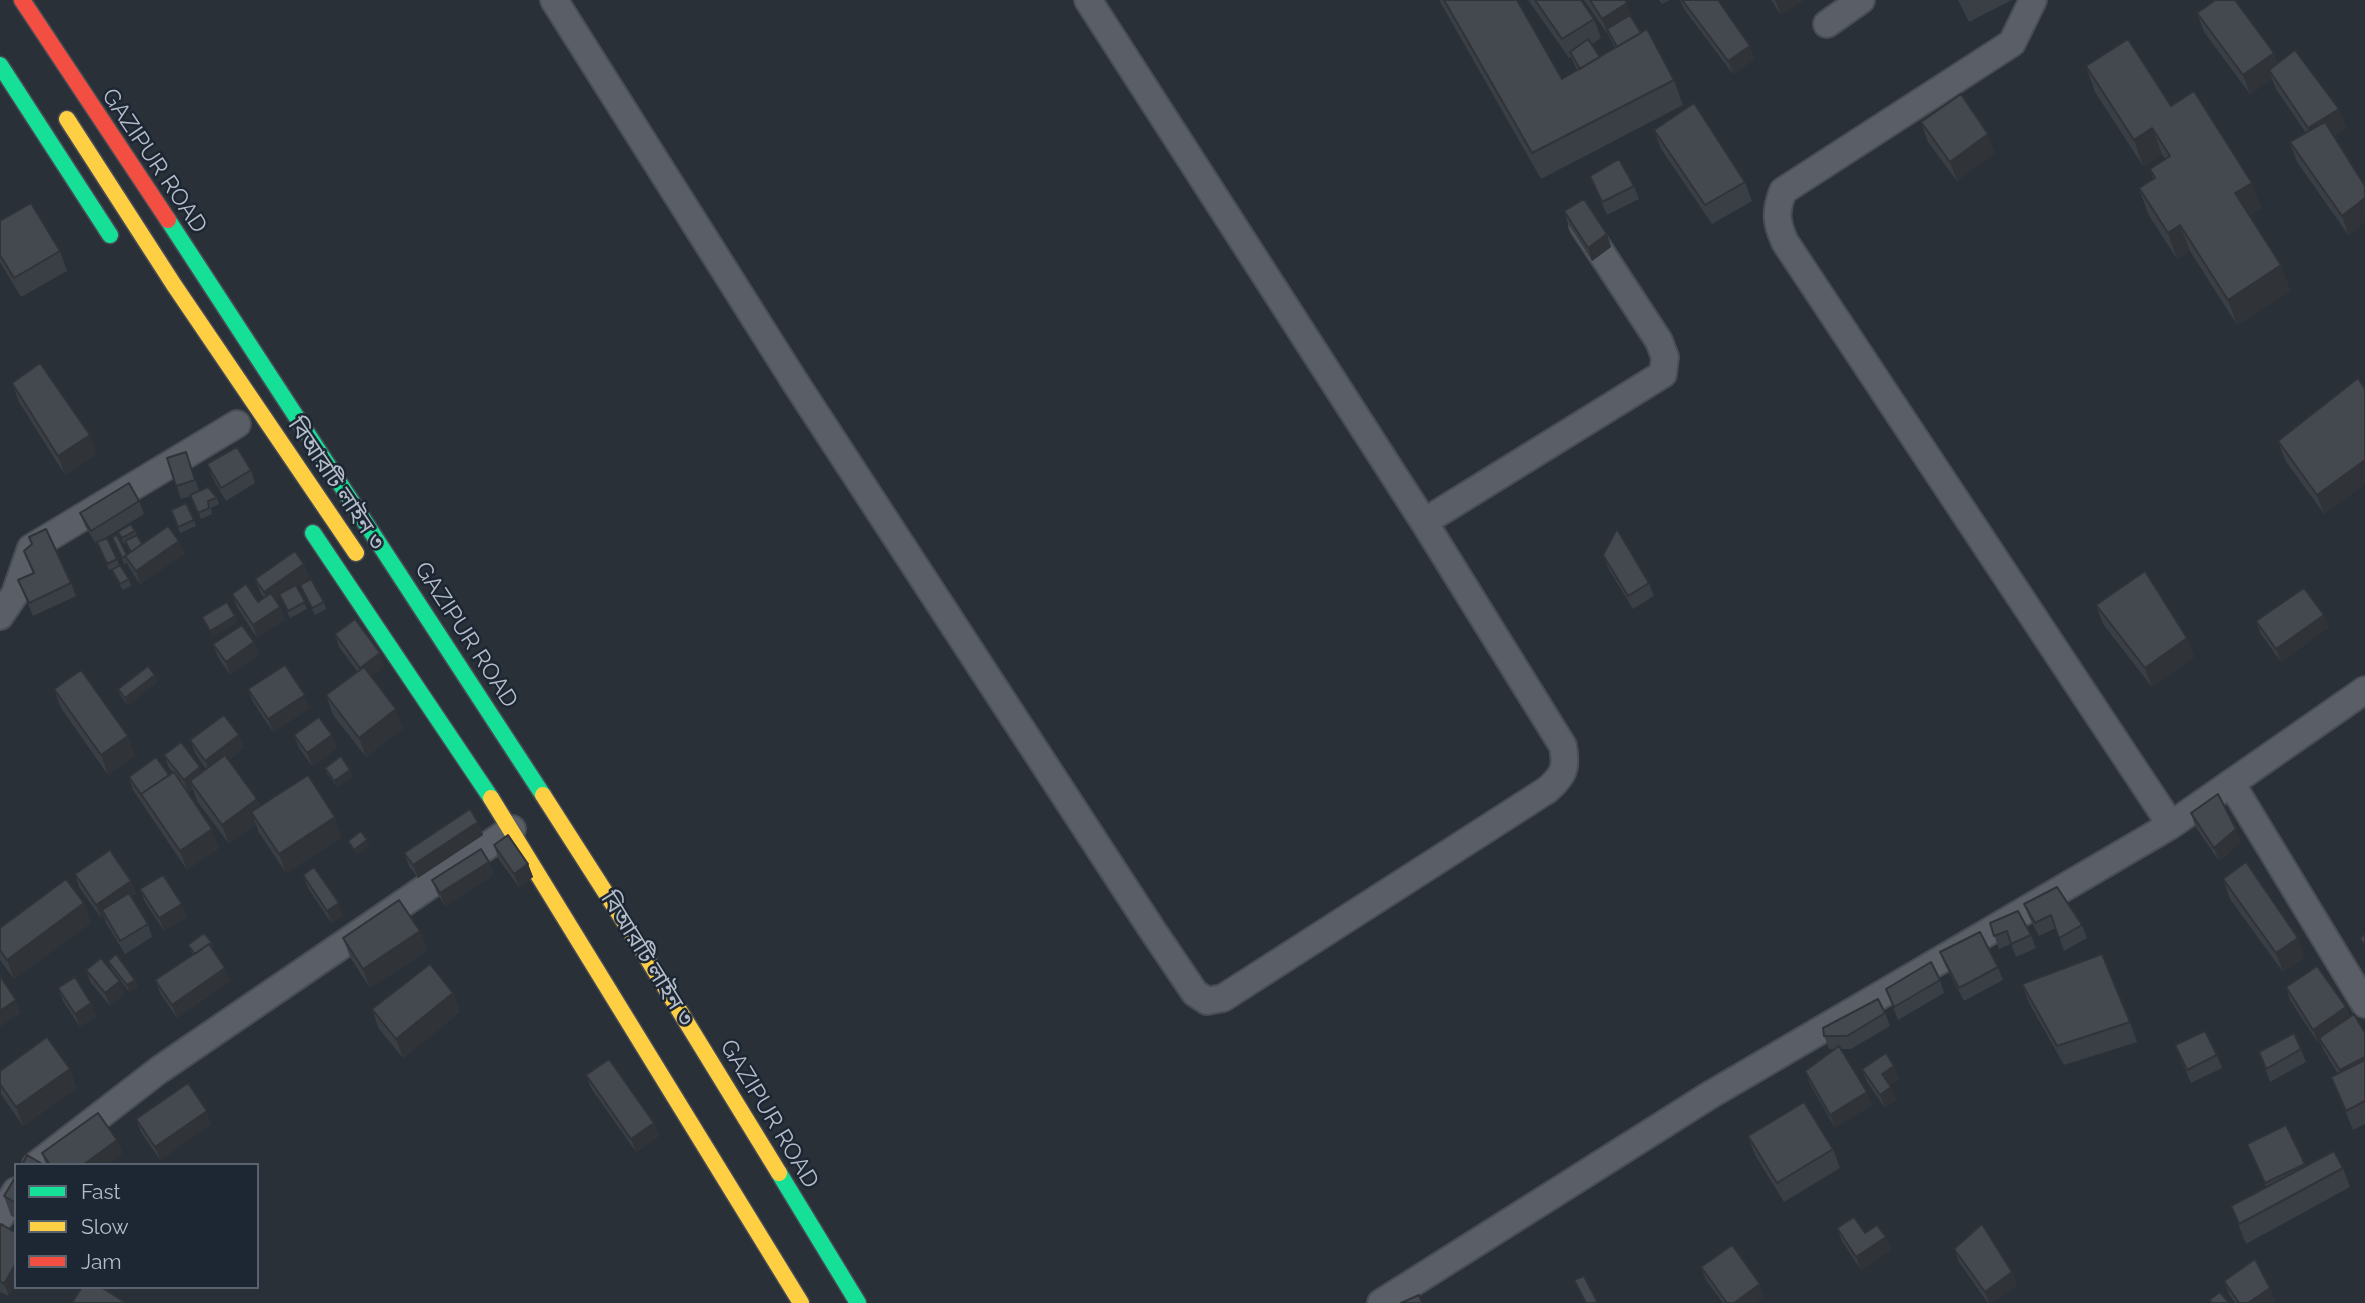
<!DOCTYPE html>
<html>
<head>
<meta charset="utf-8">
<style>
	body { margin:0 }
	#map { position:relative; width:2365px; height:1303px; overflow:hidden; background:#2a3038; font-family:Raleway,sans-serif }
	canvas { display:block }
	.legend { position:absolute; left:14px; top:1163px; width:245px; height:126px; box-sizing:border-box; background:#1d2633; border:2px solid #59626f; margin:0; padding:9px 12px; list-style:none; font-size:21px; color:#b4bcc9 }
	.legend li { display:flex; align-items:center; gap:14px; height:35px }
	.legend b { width:35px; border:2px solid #59626f }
</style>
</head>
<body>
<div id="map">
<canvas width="2365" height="1303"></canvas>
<ul class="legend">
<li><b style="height:9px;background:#16e098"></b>Fast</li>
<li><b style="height:9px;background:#ffcf43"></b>Slow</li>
<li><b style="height:9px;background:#f24e42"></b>Jam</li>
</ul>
</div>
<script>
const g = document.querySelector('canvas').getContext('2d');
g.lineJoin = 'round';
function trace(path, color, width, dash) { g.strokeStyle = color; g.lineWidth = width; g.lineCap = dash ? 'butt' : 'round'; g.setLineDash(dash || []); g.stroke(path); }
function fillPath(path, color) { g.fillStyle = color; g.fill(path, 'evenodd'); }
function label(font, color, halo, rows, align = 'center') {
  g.font = font + ' Raleway,"Noto Sans Bengali",sans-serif'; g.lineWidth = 5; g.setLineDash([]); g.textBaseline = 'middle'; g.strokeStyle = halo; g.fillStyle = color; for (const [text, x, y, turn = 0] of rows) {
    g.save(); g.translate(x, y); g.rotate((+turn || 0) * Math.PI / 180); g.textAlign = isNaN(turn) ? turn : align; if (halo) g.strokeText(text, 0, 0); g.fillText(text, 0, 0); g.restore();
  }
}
const street = new Path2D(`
	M554 0 795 382 1153 931 1195 993 1207 1001 1223 998 1547 790C1564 775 1567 768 1563 746L1424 522 1088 0
	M2033 0 2012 43 1783 191C1775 212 1776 222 1785 242L2171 825
	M1827 24 1861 0
	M1424 522 1663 374 1665 357 1659 341 1583 225
	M0 616 15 594 31 548 237 424
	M2231 783 2365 1004
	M36 1165 159 1070 512 829
	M0 1217 16 1191
	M1381 1303 1710 1095 2171 825 2365 690`);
const fast = new Path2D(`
	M0 65 110 235
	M168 220 543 795
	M313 533 491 798
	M779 1173 858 1303`);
const slow = new Path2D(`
	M67 119 174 285 356 553
	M543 795 641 948 779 1173
	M491 798 801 1303`);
const jam = new Path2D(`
	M22 0 168 220`);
const wall = new Path2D(`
	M1439 0H1517L1562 79 1577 70 1571 57 1569 58 1528 0H1581L1594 19 1601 38 1592 44 1600 57 1615 48 1610 38 1584 0H1625L1632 17 1641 33 1674 80 1683 105 1541 179Z
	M1659 0H1670L1662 4Z
	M1680 0H1718L1755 59 1733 74 1684 9Z
	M1771 0H1803L1781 15Z
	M1958 0H2012L1969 22Z
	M2197 13 2274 53 2277 64 2339 109 2346 128 2334 136 2349 236 2297 162 2290 142 2306 133 2276 89 2272 79 2250 94 2204 32Z
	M2086 66 2171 106 2252 183 2261 208 2250 215 2291 291 2237 325 2190 251 2177 259 2148 214 2139 188 2153 179 2150 169 2165 159 2162 154 2143 166 2095 92Z
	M1921 122 1995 153 1957 181 1928 142Z
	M1654 130 1745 182 1752 201 1712 224 1661 149Z
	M1590 176 1634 186 1639 199 1607 215Z
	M1564 211 1607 234 1611 247 1592 261 1568 224Z
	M0 221 60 251 67 271 21 297 0 262Z
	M12 383 97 454 65 475 19 402Z
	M2365 389V484L2324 514 2285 460 2278 441Z
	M186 452 199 491 217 498 219 504 211 508 212 514 201 519 191 496 181 499 167 458Z
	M207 464 251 470 255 483 226 501 212 477Z
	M139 501 144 514 100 541 117 559 119 565 129 579 131 586 123 590 114 576 112 570 115 568 109 570 97 543 96 544 85 526 80 513Z
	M171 510 194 520 196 526 180 533Z
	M135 531 142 544 179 541 184 554 140 584 130 569 127 563 124 564 112 537 127 555 130 553 126 543 124 544 118 532Z
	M29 537 71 583 76 596 33 616 18 580 33 573 24 551 32 545Z
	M1603 555 1649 583 1654 596 1633 609 1608 568Z
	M304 564 309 577 296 586 307 609 290 618 280 597 275 600 280 607 285 620 257 638 237 607 232 594 258 602 264 598 260 592 255 579Z
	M300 585 324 602 326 609 315 615Z
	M2096 605 2187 638 2194 657 2152 687 2103 624Z
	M2324 615 2328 628 2281 662 2261 634 2256 621Z
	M335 634 384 666 371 676 403 728 366 757 333 715 326 695 357 671 339 647Z
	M254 642 259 655 230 675 218 657 213 644Z
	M158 682 128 705 120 695 118 689Z
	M54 689 128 736 135 756 108 775 61 708Z
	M248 689 310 708 273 732 253 702Z
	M239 735 244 748 229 760 257 799 260 806 342 837 286 873 258 831 256 824 229 844 197 801 193 789 188 793 219 848 187 870 133 790 129 777 169 775 173 772 169 768 164 755 202 772 206 769 195 753 190 740Z
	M294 735 337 748 312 766 299 748Z
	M325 768 353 776 337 787 327 774Z
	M2191 813 2241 842 2219 861 2195 826Z
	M478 822 483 835 418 878 409 866 404 853Z
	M494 845 528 864 533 877 519 887 498 858Z
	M489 862 494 875 445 906 437 893 432 880Z
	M75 874 131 881 136 894 131 897 148 924 152 937 125 954 106 923 104 916 101 918 79 887Z
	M303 875 343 916 332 924 308 888Z
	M2223 879 2305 957 2283 972 2230 899Z
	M140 889 187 917 164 931 145 902Z
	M2024 904 2082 925 2087 938 2064 951 2056 928 2039 936 2029 917Z
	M91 923 14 979 0 960V928Z
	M1990 923 2031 935 2036 948 2016 957 2011 944 1999 949Z
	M420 931 427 951 370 988 350 957 343 938Z
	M212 943 213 950 225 968 230 981 177 1018 160 993 155 980 193 955 188 945Z
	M1940 952 1998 967 2003 980 1964 1001 1945 965Z
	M108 961 138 986 129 992 111 968Z
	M86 970 120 981 125 994 110 1006 91 983Z
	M1940 980 1944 993 1898 1020 1886 989Z
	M2022 984 2130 1022 2137 1042 2064 1065 2029 1003Z
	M2286 987 2346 1007 2350 1017 2365 1033V1124L2353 1130 2331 1077 2338 1074 2324 1051 2320 1042 2318 1043 2290 1000Z
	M58 988 91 1003 96 1016 80 1027 63 1001Z
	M453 993 460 1012 403 1058 379 1029 372 1009Z
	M1885 1013 1890 1026 1851 1049H1841L1872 1105 1835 1128 1810 1084 1805 1071 1835 1049H1829L1824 1036Z
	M2175 1045 2217 1055 2222 1068 2191 1083 2180 1058Z
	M2301 1049 2306 1062 2270 1082 2259 1052Z
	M1862 1069 1899 1079 1890 1085 1896 1100 1885 1108 1867 1082Z
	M0 1071 77 1088 23 1126 1 1094Z
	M586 1075 654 1123 659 1136 636 1152 591 1088Z
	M136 1119 211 1124 160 1160 141 1132Z
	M1748 1136 1833 1149 1840 1168 1784 1202 1755 1155Z
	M117 1140 122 1153 106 1165H46L42 1153Z
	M2247 1144 2305 1164V1166L2343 1168 2350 1187 2246 1244 2231 1206 2266 1187Z
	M16 1176V1218L11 1216 4 1196Z
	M0 1226 9 1296 0 1292Z
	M1837 1228 1886 1237 1891 1250 1861 1270 1842 1241Z
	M1954 1249 2012 1272 2017 1285 1992 1303H1988L1959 1262Z
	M1701 1267 1764 1297 1756 1303H1723L1706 1280Z
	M2224 1281 2270 1288 2275 1301 2271 1303H2235L2229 1294Z`);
const shadedWall = new Path2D(`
	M1775 0H1803L1781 15Z
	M1627 3 1634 22 1607 29 1609 38 1602 19Z
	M1750 46 1755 59 1733 74 1728 61Z
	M2274 53 2281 72 2269 70 2272 79 2250 94 2243 75Z
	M2339 109 2346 128 2315 147 2308 128Z
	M2152 128 2162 154 2143 166 2134 140Z
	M1988 134 1995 153 1957 181 1950 162Z
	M2252 183 2261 208 2245 218 2235 193Z
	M2365 198V222L2349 236 2342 216Z
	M2180 225 2190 251 2177 259 2168 233Z
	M1607 234 1611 247 1592 261 1588 248Z
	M2281 265 2291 291 2237 325 2228 300Z
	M90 435 97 454 65 475 58 456Z
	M2365 460V484L2324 514 2317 495Z
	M179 541 184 554 140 584 136 571Z
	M304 564 309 577 269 605 264 592Z
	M280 607 285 620 257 638 253 625Z
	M2324 615 2328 628 2281 662 2276 649Z
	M235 616 238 622 212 638 210 631Z
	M2187 638 2194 657 2152 687 2145 668Z
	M254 642 259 655 230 675 226 662Z
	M380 653 384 666 365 681 360 668Z
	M155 675 158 682 128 705 125 698Z
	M305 695 310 708 273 732 268 719Z
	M396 709 403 728 366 757 359 738Z
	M239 735 244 748 210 774 205 761Z
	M332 735 337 748 312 766 307 753Z
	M128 736 135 756 108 775 101 755Z
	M200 767 205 780 190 781 193 789 188 793 184 780Z
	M350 770 353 776 337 787 334 781Z
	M257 799 264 818 251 812 256 824 229 844 222 825Z
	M335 817 342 837 286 873 279 854Z
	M478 822 483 835 418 878 413 865Z
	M212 829 219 848 187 870 180 851Z
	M2236 829 2241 842 2219 861 2214 848Z
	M367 840 370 846 356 856 354 850Z
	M489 862 494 875 445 906 440 893Z
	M528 864 533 877 519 887 514 874Z
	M131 881 136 894 105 915 102 910 104 916 101 918 96 905Z
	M84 903 91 923 14 979 7 960Z
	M339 903 343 916 332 924 327 911Z
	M182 904 187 917 164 931 159 918Z
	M420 931 427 951 370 988 363 969Z
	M2298 938 2305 957 2283 972 2276 953Z
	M225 968 230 981 177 1018 172 1005Z
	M135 980 138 986 129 992 127 985Z
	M120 981 125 994 110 1006 105 993Z
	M453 993 460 1012 403 1058 396 1039Z
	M16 1000 21 1013 0 1027V1011Z
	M91 1003 96 1016 80 1027 75 1014Z
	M2346 1007 2351 1020 2319 1038 2320 1042 2318 1043 2313 1030Z
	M1894 1066 1899 1079 1887 1087 1882 1074Z
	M70 1069 77 1088 23 1126 16 1107Z
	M1891 1087 1896 1100 1885 1108 1880 1095Z
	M1867 1092 1872 1105 1835 1128 1830 1115Z
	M207 1111 211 1124 160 1160 155 1147Z
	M654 1123 659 1136 636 1152 631 1139Z
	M117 1140 122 1153 106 1165H83Z
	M1886 1237 1891 1250 1861 1270 1856 1257Z
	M16 1263V1284L9 1296 4 1284Z
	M2012 1272 2017 1285 1992 1303H1989L1985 1292Z
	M1760 1284 1764 1297 1756 1303H1734Z
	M99 1287H108L111 1296Z
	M2270 1288 2275 1301 2271 1303H2248Z`);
const building = new Path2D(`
	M1444 0H1517L1562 79 1647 29 1674 80 1532 153Z
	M1535 0H1581L1594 19 1562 39Z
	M1590 0H1625L1627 3 1602 19Z
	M1682 0H1718L1750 46 1728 61Z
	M2215 0H2235L2274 53 2243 75 2197 13Z
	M1630 15 1641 33 1617 47 1607 29Z
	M1588 39 1600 57 1580 69 1570 52Z
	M2128 39 2171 106 2194 91 2252 183 2235 193 2281 265 2228 300 2180 225 2168 233 2139 188 2155 178 2150 169 2170 156 2152 128 2134 140 2086 66Z
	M2295 50 2339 109 2308 128 2269 70Z
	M1961 94 1988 134 1950 162 1921 122Z
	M1694 103 1745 182 1705 205 1654 130Z
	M2325 122 2365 186V198L2342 216 2290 142Z
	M1619 159 1634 186 1602 202 1590 176Z
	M1584 199 1607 234 1588 248 1564 211Z
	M31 203 60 251 14 278 0 255V221Z
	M40 363 90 435 58 456 12 383Z
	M2358 378 2365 389V460L2317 495 2278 441Z
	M237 447 251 470 221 488 207 464Z
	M186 452 195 480 176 486 167 458Z
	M129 483 139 501 91 531 80 513Z
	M208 487 217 498 208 501 209 508 198 513 190 495Z
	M186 503 194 520 178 527 171 510Z
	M131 524 135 531 122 538 118 532Z
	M168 526 179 541 136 571 125 556Z
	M46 529 71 583 29 603 18 580 34 573 24 551 32 544 29 537Z
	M1617 529 1649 583 1628 596 1603 555Z
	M117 535 127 555 122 558 112 537Z
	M137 535 142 544 131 552 125 541Z
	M107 538 117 559 107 564 97 542Z
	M295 551 304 564 264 592 255 579Z
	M120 565 129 579 120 584 112 570Z
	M2145 571 2187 638 2145 668 2096 605Z
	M311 579 324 602 312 608 300 585Z
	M246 584 258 602 271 593 280 607 253 625 232 594Z
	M296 585 305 602 288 611 279 594Z
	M2304 588 2324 615 2276 649 2256 621Z
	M227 602 235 616 210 631 202 617Z
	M355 619 380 653 360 668 335 634Z
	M242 625 254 642 226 662 213 644Z
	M285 665 305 695 268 719 248 689Z
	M148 666 155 675 125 698 118 689Z
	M364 667 396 709 359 738 326 695Z
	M81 670 128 736 101 755 54 689Z
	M224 715 239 735 205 761 190 740Z
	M319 717 332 735 307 753 294 735Z
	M181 742 200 767 184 780 164 755Z
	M225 755 257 799 222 825 190 781Z
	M341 756 350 770 334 781 325 768Z
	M156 757 169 775 141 794 142 796 129 777Z
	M174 772 212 829 180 851 141 794Z
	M308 775 335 817 279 854 251 812Z
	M2218 794 2236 829 2214 848 2191 813Z
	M470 809 478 822 413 865 404 853Z
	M361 831 367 840 354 850 348 841Z
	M508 835 528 864 514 874 494 845Z
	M481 849 489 862 440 893 432 880Z
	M110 850 131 881 96 905 75 874Z
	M2246 862 2298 938 2276 953 2223 879Z
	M314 867 339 903 327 911 303 875Z
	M163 875 182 904 159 918 140 889Z
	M66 879 84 903 7 960 0 950V928Z
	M2057 887 2082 925 2059 938 2051 915 2035 923 2024 904Z
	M129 893 148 924 120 941 102 910Z
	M399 900 420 931 363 969 343 938Z
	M2018 911 2031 935 2011 944 2007 931 1994 936 1990 923Z
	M1980 932 1998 967 1959 988 1940 952Z
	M204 933 212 943 210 945 209 944 195 954 188 945Z
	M2365 934V946L2360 938Z
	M209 944 225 968 172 1005 155 980Z
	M116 954 135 980 127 985 108 961Z
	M2102 954 2130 1022 2057 1046 2022 984Z
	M101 958 120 981 105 993 86 970Z
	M1931 962 1940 980 1894 1007 1886 989Z
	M430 964 453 993 396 1039 372 1009Z
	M2317 966 2346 1007 2313 1030 2286 987Z
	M0 976 16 1000 0 1011Z
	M75 977 91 1003 75 1014 58 988Z
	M1878 999 1885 1013 1847 1036H1824L1823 1028Z
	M2354 1014 2365 1033V1057L2340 1070 2319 1038Z
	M2205 1031 2217 1055 2187 1070 2175 1045Z
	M2294 1033 2301 1049 2266 1069 2259 1052Z
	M47 1037 70 1069 16 1107 0 1084V1071Z
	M1839 1046 1867 1092 1830 1115 1805 1071Z
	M1886 1053 1894 1066 1882 1074 1891 1087 1880 1095 1862 1069Z
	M609 1059 654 1123 631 1139 586 1075Z
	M2365 1060V1101L2346 1111 2331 1077Z
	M188 1083 207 1111 155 1147 136 1119Z
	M1804 1102 1833 1149 1777 1183 1748 1136Z
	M98 1113 117 1140 83 1165H50L42 1153Z
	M2286 1125 2305 1164 2265 1183 2247 1144Z
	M2334 1151 2343 1168 2239 1224 2231 1206Z
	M27 1155 44 1165H22Z
	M16 1176V1203L4 1196Z
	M1854 1217 1865 1233 1877 1225 1886 1237 1856 1257 1837 1228Z
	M1 1224 16 1233V1263L4 1284 0 1281V1226Z
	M1982 1224 2012 1272 1985 1292 1954 1249Z
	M1732 1245 1760 1284 1734 1303H1727L1701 1267Z
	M2255 1259 2270 1288 2248 1303H2239L2224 1281Z
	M1584 1276 1598 1303H1586L1574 1280Z
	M82 1287H101L126 1303H72Z
	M2220 1292 2229 1303H2212L2209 1300Z
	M1419 1295 1422 1303H1401Z`);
const streetNames = [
	["GAZIPUR ROAD",154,161,56],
	["বিআরটি লাইন ৩",336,484,56],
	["GAZIPUR ROAD",466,635,57],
	["বিআরটি লাইন ৩",647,959,58],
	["GAZIPUR ROAD",769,1114,59]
];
trace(street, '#484c53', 30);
trace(fast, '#484c55', 19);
trace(slow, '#484c55', 19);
trace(jam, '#484c55', 19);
trace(street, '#5a5e66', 26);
trace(fast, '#16e098', 16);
trace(slow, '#ffcf43', 16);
trace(jam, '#f24e42', 16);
fillPath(wall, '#3a3f45');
fillPath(shadedWall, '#303338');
fillPath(building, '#444950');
trace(building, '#303338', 2);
label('23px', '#b4bcc9', '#1d2633', streetNames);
</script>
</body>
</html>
